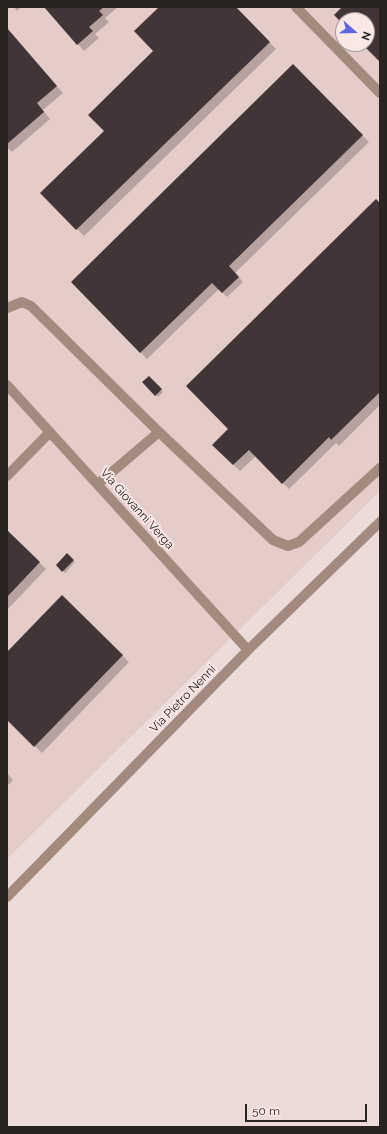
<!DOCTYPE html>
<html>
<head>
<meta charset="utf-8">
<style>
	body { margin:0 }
	#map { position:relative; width:387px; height:1134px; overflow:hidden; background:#ebdbd9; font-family:Raleway,sans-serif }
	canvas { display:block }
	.frame { position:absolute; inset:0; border:8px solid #292322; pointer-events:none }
	.north { position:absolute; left:335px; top:12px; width:40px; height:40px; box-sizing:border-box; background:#f9e8e6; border:1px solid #a69998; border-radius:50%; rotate:110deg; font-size:11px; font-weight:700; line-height:16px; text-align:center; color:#292322 }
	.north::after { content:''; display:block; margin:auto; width:14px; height:18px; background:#6066de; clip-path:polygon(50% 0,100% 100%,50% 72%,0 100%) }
	.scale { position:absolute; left:245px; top:1104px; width:122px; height:18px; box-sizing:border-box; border:2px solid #292322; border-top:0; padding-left:5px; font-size:12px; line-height:14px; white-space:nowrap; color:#292322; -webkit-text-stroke:3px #f9e8e6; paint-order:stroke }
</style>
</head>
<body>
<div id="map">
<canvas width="387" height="1134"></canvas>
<div class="frame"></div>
<div class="north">N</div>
<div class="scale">50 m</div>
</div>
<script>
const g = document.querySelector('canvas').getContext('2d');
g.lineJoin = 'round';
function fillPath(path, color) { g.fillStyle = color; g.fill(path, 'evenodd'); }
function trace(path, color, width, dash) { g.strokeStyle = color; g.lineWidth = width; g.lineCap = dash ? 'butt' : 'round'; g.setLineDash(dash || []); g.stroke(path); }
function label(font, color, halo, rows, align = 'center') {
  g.font = font + ' Raleway,sans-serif'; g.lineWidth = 4; g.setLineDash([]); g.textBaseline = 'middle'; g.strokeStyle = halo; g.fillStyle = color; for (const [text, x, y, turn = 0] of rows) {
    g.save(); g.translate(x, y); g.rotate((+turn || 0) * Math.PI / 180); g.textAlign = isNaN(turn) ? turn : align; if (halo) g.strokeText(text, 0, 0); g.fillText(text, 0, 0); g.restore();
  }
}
const built = new Path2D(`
	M7 7H380V491L7 859ZM343 20H367V44H343Z`);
const shadow = new Path2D(`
	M14 7H21L17 11Z
	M45 7H118L105 18 109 22 95 34 99 38 84 51Z
	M161 7H235L276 49 84 236 42 193 105 131 155 51Z
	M7 29 63 93 43 110 50 119 12 152 7 147Z
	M293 66 369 142 235 273 243 282 227 297 219 289 147 359 72 282Z
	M380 204V405L339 446 336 443 289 489 256 456 240 471 214 445 230 429Z
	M149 377 163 392 158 397 143 382Z
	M7 531 46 569 7 610Z
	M67 555 75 562 65 573 57 565Z
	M62 597 129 662 42 753 7 719V653Z
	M7 773 13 780 7 786Z`);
const building = new Path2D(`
	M44 7H104L99 11 103 15 89 27 93 31 77 45Z
	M159 7H236L270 42 76 230 40 193 104 131 88 115 153 51 134 31Z
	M342 7H380V62L362 44H367V20H343V24L334 15Z
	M7 28 57 86 37 103 44 112 7 144Z
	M293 64 363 135 229 266 239 277 222 293 212 283 140 353 71 282Z
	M376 199 380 203V392L331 440 329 437 282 484 249 450 233 465 212 445 228 429 186 386Z
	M149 376 162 389 155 396 142 382Z
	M7 530 40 562 7 597Z
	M67 553 74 560 62 572 56 565Z
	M62 595 123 655 34 747 7 720V652Z`);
const minor = new Path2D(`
	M296 7 380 93
	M7 308 22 302 31 306 159 432
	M7 385 248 650
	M7 476 50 432
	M98 484 159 432 273 540 288 546 299 542 380 468
	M7 897 248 650 380 522`);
const streetNames = [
	["Via Giovanni Verga",137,509,48],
	["Via Pietro Nenni",183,699,-46]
];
fillPath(built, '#e4ccc9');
fillPath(shadow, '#0003');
fillPath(building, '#423538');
trace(minor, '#a28a7e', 10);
label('12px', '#292322', '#f9e8e6', streetNames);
</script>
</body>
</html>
